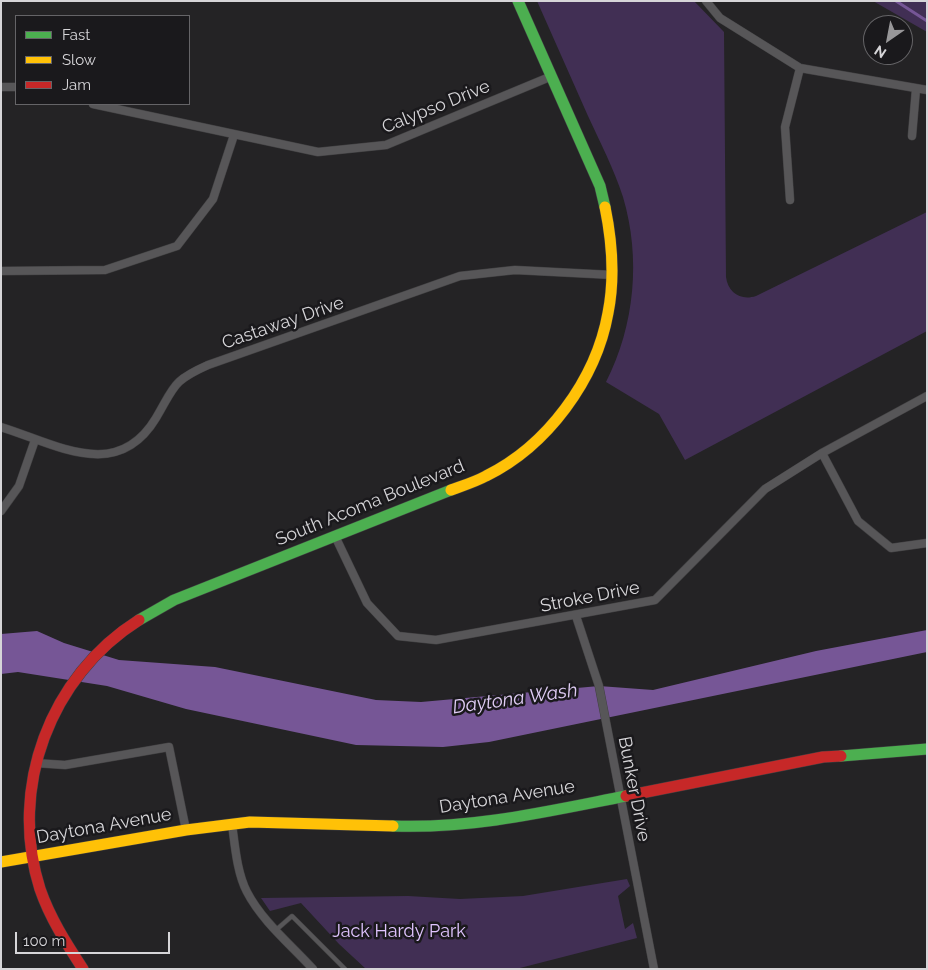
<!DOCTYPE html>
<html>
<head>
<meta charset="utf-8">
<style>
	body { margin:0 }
	#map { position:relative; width:928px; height:970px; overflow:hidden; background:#242325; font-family:Raleway,sans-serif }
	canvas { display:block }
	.frame { position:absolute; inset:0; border:2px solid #d6d5d8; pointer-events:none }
	.legend { position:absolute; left:15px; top:15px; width:175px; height:90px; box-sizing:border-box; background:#1a191c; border:1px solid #656467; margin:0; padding:6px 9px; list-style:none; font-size:15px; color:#d6d5d8 }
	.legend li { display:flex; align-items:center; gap:10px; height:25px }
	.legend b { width:25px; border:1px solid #656467 }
	.north { position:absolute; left:863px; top:15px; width:50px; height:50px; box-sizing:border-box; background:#1a191c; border:1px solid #656467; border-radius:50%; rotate:213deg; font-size:14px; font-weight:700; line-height:20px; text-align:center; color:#d6d5d8 }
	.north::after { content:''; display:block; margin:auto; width:18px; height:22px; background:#989799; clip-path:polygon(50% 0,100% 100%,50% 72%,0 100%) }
	.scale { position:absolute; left:15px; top:932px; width:155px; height:22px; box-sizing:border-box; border:2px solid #d6d5d8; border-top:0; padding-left:6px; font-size:15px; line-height:18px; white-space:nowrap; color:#d6d5d8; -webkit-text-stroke:4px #1a191c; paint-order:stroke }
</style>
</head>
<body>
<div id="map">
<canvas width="928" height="970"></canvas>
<div class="frame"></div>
<ul class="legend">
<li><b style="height:6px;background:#4caf50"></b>Fast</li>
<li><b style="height:6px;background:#ffc107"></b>Slow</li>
<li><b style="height:6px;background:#c62828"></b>Jam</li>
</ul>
<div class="north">N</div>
<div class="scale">100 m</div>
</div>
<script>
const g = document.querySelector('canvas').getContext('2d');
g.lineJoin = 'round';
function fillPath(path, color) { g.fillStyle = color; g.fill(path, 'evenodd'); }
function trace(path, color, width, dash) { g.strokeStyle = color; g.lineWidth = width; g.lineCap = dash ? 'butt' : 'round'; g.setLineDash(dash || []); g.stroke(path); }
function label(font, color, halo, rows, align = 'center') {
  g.font = font + ' Raleway,sans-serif'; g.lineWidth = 5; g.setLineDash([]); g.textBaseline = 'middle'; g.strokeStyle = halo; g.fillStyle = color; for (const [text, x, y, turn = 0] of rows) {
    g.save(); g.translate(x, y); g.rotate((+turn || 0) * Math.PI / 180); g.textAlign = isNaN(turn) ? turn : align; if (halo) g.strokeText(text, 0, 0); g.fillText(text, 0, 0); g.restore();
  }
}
const green = new Path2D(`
	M537 1H694L724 32 726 277C728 293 741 301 756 296L927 212V331L685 460 659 414 606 382C635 325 641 258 623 197 614 169 600 142 588 116 571 78 554 39 537 1Z
	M873 1H927V32Z
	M627 879 630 886 618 896 625 929 633 923 637 938 516 969H366L339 944 301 903 270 911 261 898 408 896 460 899 523 896Z`);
const water = new Path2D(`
	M927 630V652L489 742 443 747 356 745 186 709 107 686 18 672 1 674V634L37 631 64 643 119 660 215 667 376 700 421 702 599 686 653 690 816 651Z`);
const stream = new Path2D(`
	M896 1 927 21`);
const lane = new Path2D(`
	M276 930 292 916 345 969`);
const street = new Path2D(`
	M706 1 720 18 800 68 927 90
	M1 87H16
	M93 104 318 152 386 145 552 76
	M912 136 916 89
	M790 200 785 127 800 68
	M1 271 105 270 177 246 213 199 234 135
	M1 427C56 444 117 483 156 418 175 386 172 381 208 365L460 276 515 270 613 275
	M822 453 858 521 891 548 927 543
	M1 511 19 486 35 440
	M335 536 367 603 398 636 436 640 655 600 765 489 822 453 927 396
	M576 616 599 686 654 969
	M35 763 65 765 169 747 186 830
	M232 824C235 846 237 873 247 892 262 921 291 945 313 969`);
const fast = new Path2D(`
	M518 1 600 186 605 207
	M139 620 174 600 451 490
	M841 756 927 749
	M393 826C473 829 549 811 626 796`);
const slow = new Path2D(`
	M451 490C462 486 475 482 486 476 547 446 596 380 608 313 615 278 612 241 605 207
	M1 862 186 830 250 822 393 826`);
const jam = new Path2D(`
	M626 796 823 757 841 756
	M83 969C66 943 50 918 40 889 8 788 50 676 139 620`);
const streetNames = [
	["Calypso Drive",436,107,-22],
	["Castaway Drive",283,323,-19],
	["South Acoma Boulevard",370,503,-22],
	["Stroke Drive",590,597,-11],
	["Bunker Drive",634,789,79],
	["Daytona Avenue",507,797,-9],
	["Daytona Avenue",104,826,-10]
];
const parkNames = [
	["Jack Hardy Park",399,932]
];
const waterNames = [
	["Daytona Wash",515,699,-8]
];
fillPath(green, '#412f54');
fillPath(water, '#765696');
trace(stream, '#765696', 3);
trace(lane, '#414042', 5);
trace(street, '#414042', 9);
trace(fast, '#414042', 12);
trace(slow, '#414042', 12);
trace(jam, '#414042', 12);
trace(lane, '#575658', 4);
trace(street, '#575658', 8);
trace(fast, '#4caf50', 11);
trace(slow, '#ffc107', 11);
trace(jam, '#c62828', 11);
label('18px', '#d6d5d8', '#1a191c', streetNames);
label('18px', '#e0c4ff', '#1a191c', parkNames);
label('italic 19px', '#e1cef6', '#1a191c', waterNames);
</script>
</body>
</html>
